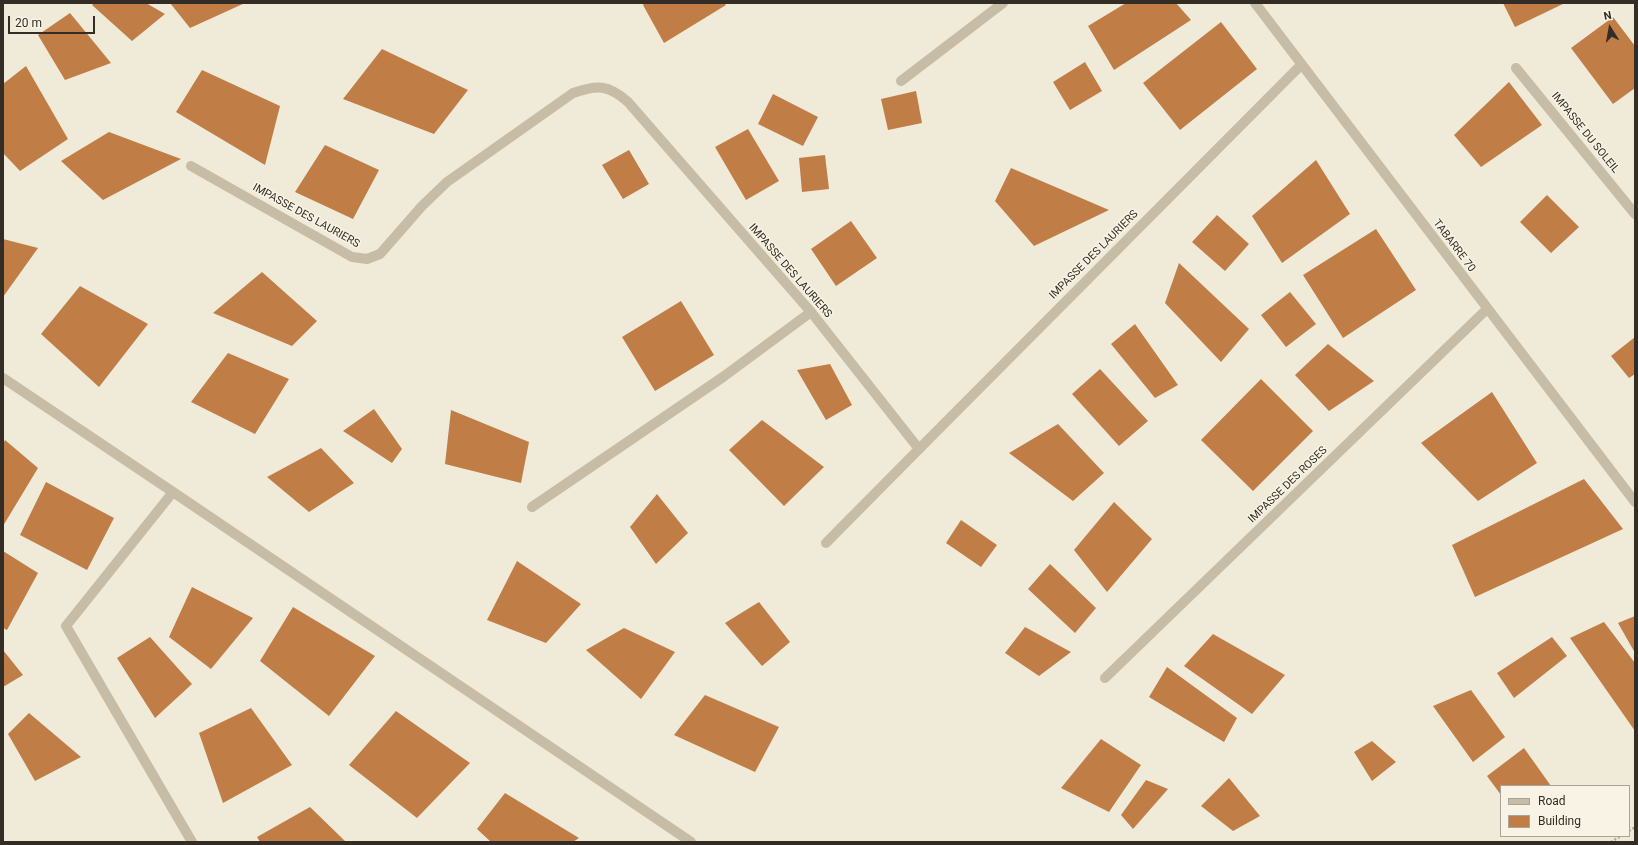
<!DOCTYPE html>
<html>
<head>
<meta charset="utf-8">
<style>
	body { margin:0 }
	#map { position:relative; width:1638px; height:845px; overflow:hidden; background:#f0ead8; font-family:Roboto,sans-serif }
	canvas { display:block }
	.frame { position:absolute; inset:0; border:4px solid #332d26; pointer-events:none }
	.legend { position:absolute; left:1500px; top:785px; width:130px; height:52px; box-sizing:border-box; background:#f8f3e4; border:1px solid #a9a498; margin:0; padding:5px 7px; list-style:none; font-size:12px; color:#332d26 }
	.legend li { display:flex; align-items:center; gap:8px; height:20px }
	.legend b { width:20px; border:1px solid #a9a498 }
	.north { position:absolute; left:1590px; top:8px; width:40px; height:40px; -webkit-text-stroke:3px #f8f3e4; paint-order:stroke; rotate:349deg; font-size:11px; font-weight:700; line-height:16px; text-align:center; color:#332d26 }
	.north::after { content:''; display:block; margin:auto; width:14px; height:18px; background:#332d26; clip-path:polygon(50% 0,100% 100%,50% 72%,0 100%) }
	.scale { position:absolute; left:8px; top:16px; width:87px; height:18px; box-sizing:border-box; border:2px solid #332d26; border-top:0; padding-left:5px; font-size:12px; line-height:14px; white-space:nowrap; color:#332d26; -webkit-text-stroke:3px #f8f3e4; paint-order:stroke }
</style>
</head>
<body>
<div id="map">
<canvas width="1638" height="845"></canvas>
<div class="frame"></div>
<ul class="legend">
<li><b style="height:5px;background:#c7bca5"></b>Road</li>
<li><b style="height:11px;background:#c07d46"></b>Building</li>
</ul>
<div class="north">N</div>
<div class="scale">20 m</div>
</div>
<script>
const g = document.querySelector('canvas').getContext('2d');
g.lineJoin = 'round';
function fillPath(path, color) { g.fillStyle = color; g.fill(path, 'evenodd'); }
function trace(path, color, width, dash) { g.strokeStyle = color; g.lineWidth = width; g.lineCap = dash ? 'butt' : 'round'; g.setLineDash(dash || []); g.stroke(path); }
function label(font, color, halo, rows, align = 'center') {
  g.font = font + ' Roboto,sans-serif'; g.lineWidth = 3; g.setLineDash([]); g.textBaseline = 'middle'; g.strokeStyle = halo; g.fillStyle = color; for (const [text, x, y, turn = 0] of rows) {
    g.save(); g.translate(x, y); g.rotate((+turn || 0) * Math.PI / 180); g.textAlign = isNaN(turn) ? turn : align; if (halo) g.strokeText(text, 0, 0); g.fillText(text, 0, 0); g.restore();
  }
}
const building = new Path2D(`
	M94 3H146L165 14 132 41 92 5Z
	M170 3H245L190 28Z
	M644 3H724L726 5 664 43 643 5Z
	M1126 3H1176L1191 20 1114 70 1088 26Z
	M1503 3H1565L1515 27Z
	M70 13 111 63 65 80 38 35Z
	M1613 17 1635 46V88L1613 104 1571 48Z
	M1221 22 1257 69 1180 130 1143 83Z
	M382 49 468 90 434 134 343 99Z
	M1085 62 1102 91 1070 110 1053 82Z
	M26 66 68 139 20 171 3 153V84Z
	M202 70 280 106 265 165 176 112Z
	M1509 82 1542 125 1481 167 1454 135Z
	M916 91 922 123 888 130 881 99Z
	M773 94 818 117 803 146 758 124Z
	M748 129 779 181 746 200 715 147Z
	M109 132 181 159 103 200 61 161Z
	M325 145 379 170 353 219 295 192Z
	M629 150 649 184 623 199 602 165Z
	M825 155 829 189 802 192 799 158Z
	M1316 160 1350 214 1282 263 1252 216Z
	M1011 168 1109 210 1034 246 995 201Z
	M1547 195 1579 227 1551 253 1520 222Z
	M1217 215 1249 244 1225 271 1192 242Z
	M851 221 877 258 836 286 811 249Z
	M1376 229 1416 290 1343 338 1303 275Z
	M3 239 38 248 3 297Z
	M1179 263 1249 329 1221 362 1165 303Z
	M262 272 317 321 292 346 213 313Z
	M80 286 148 324 99 387 41 334Z
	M1290 292 1316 324 1286 347 1261 315Z
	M681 301 714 355 655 391 622 337Z
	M1135 324 1178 385 1155 398 1111 344Z
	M1635 337V374L1629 378 1611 356Z
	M1328 344 1374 381 1329 411 1295 375Z
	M228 353 289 379 255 434 191 402Z
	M830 364 852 405 826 420 797 370Z
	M1100 369 1148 421 1119 446 1072 394Z
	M1261 379 1313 431 1253 491 1201 440Z
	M1492 392 1537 463 1478 501 1421 443Z
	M374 409 402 449 392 463 343 431Z
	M451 410 529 442 521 483 445 464Z
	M762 420 824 467 784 506 729 450Z
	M1058 424 1104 473 1073 501 1009 453Z
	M5 440 38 468 3 526V444Z
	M321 448 354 483 309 512 267 477Z
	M1584 479 1623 529 1475 597 1452 545Z
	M46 482 114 518 87 570 20 535Z
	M657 494 688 533 656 564 630 527Z
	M1114 502 1152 539 1107 592 1074 550Z
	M961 520 997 545 981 567 946 543Z
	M3 551 38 573 7 630 3 628Z
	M517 561 581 604 546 643 487 620Z
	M1050 564 1096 608 1075 633 1028 589Z
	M192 587 253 618 211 669 169 637Z
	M759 602 790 642 762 666 725 623Z
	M293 607 375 656 329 716 260 661Z
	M1635 616V653L1618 623Z
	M1604 622 1635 663V731L1570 638Z
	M1025 627 1071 652 1039 676 1005 653Z
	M624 628 675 652 641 699 586 650Z
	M1213 634 1285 675 1252 714 1184 666Z
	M150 637 192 684 155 718 117 658Z
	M1552 637 1567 656 1514 698 1497 673Z
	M3 650 23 675 3 687Z
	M1167 667 1237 718 1224 742 1149 697Z
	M1471 690 1505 737 1473 762 1433 706Z
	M705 695 779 727 755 772 674 735Z
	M251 708 292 765 223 803 199 733Z
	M396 711 470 763 417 818 349 765Z
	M29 713 81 757 35 781 8 734Z
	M1101 739 1141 765 1109 812 1061 788Z
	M1372 741 1396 762 1372 781 1354 752Z
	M1524 748 1551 786H1501V795L1487 776Z
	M1229 778 1260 816 1233 831 1201 806Z
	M1146 780 1168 789 1133 829 1121 815Z
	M505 793 579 838 573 842H491L477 829Z
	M310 807 346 842H260L257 837Z`);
const path = new Path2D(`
	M1629 831 1635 827
	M1611 842 1621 836`);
const lane = new Path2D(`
	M826 543 919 449`);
const street = new Path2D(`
	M1255 3 1635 502
	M1516 68 1635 214
	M901 81 1003 3
	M191 166 352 257 367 259 380 254 422 206 447 182 573 93C597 85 608 84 628 102L811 312 919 449 1301 65
	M3 378 173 492 691 842
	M173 492 66 626 192 842
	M532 507 723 377 811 312
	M1105 678 1487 309`);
const streetNames = [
	["IMPASSE DU SOLEIL",1585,133,51],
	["IMPASSE DES LAURIERS",306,216,29],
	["TABARRE 70",1454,246,53],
	["IMPASSE DES LAURIERS",1094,255,-45],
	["IMPASSE DES LAURIERS",790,271,49],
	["IMPASSE DES ROSES",1288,485,-44]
];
fillPath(building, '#c07d46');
trace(path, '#b3a690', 2.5, [2, 2]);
trace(lane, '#c7bca5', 10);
trace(street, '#c7bca5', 10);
label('11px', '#332d26', '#f8f3e4', streetNames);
</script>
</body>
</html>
